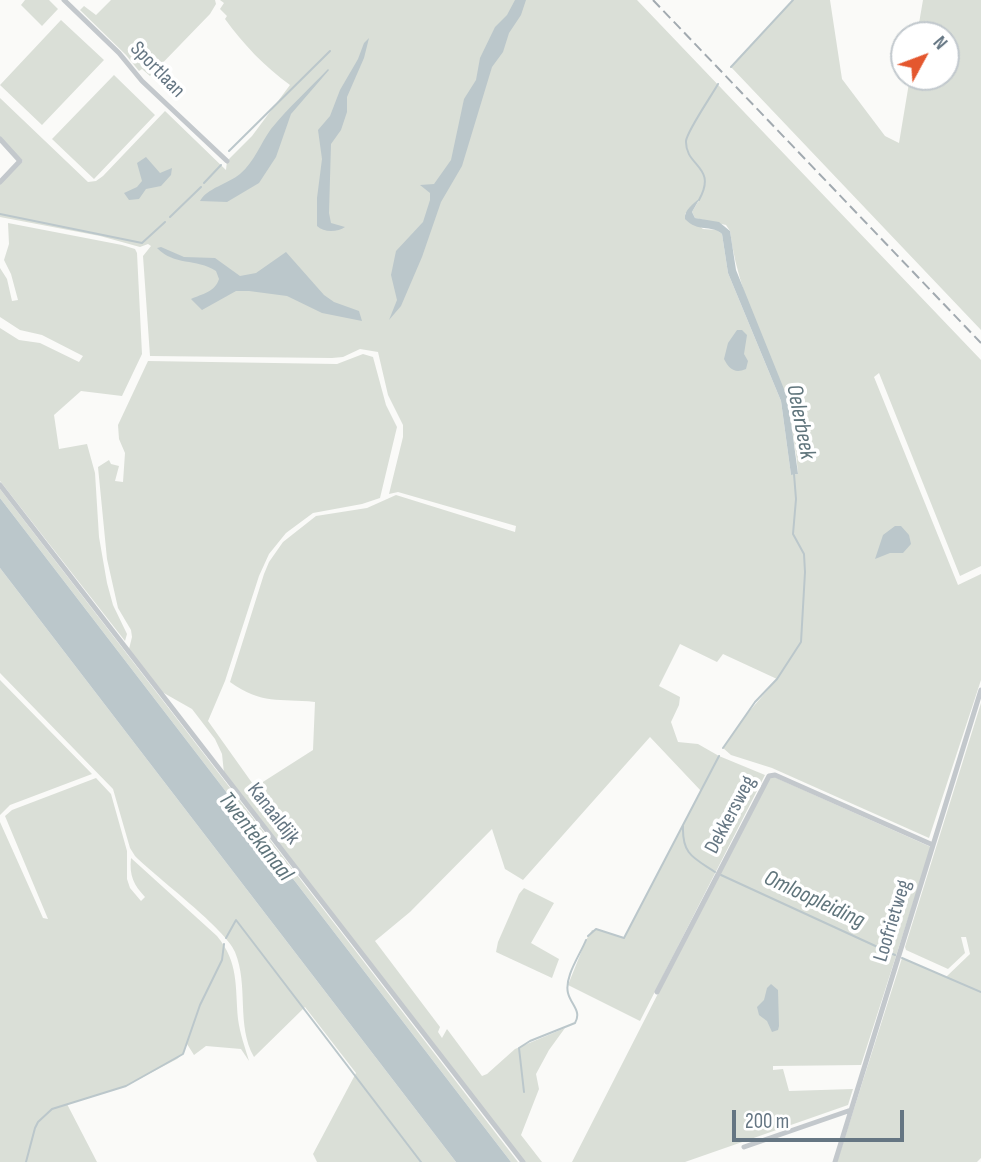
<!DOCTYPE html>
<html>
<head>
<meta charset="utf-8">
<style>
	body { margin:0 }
	#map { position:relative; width:981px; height:1162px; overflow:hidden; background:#fafaf8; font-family:"Sofia Sans Condensed",sans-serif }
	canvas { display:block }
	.north { position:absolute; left:890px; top:21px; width:70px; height:70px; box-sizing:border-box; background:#fff; border:2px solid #c1c8cd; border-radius:50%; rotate:49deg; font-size:19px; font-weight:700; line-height:28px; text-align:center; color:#657683 }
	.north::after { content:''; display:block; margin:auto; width:24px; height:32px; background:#e4572e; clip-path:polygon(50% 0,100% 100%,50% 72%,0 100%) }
	.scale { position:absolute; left:732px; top:1110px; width:172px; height:32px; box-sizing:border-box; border:4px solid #657683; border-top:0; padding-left:9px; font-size:21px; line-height:24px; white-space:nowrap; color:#657683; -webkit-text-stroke:5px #fff; paint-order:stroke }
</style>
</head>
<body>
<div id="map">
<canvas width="981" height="1162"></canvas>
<div class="north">N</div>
<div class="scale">200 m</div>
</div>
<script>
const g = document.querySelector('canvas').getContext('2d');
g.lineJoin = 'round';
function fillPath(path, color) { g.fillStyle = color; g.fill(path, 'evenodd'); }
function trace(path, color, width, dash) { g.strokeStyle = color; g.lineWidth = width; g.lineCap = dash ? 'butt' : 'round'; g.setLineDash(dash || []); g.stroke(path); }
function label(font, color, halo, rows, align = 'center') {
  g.font = font + ' "Sofia Sans Condensed",sans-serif'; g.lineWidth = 7; g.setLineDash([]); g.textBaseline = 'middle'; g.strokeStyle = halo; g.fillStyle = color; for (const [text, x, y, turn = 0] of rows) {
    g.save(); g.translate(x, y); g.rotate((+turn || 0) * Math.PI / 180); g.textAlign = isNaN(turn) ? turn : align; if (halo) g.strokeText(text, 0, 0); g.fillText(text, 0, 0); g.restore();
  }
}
const green = new Path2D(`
	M25 0H49L58 9 42 26 21 5Z
	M111 0H215L216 4 210 14 150 76 142 69 139 71 126 55 80 10 84 6 96 15Z
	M220 0H637L981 360V566L960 576 879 373 874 377 958 585 981 574V680L929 838 772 768 731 755 723 748 741 721 777 679 723 654 717 662 680 644 659 686 680 697 679 705 671 722 678 742 698 744 719 756 765 775 640 1021 568 985 586 940 592 930H600L624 938 701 791 650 737 523 880 505 869 492 829 410 912 375 941 440 1027 438 1032 442 1038 447 1029 482 1076 487 1074 515 1049 565 1028 549 1050 536 1074 539 1089 521 1135 542 1162H525L224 773 222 754 215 739 192 709 162 692 129 649 132 637 131 630 118 608 107 559 98 467 109 460 111 464 119 466 115 481 123 482 125 453 119 439 118 425 148 361 337 364 363 354 373 357 386 405 397 427 380 498 362 504 313 513 286 533 269 554 259 576 225 681 208 721 255 787 313 750 315 702C279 698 262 705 230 682L264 574 269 562 283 542 316 516 367 508 396 495 515 532 516 526 398 492 389 494 403 437V425L388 395 378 352 360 349 343 357 332 358 150 356 143 256 151 246 148 244 140 247 100 236 0 217V183L23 161 0 137V98L88 182 96 181 103 176 165 111 226 170 227 161 252 136 290 85C265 67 243 44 225 19L227 16 220 9 224 3ZM699 200 692 212 695 218 726 225 730 231C740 315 794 389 798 474L791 475 781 401 728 273 722 234 717 230 703 229 685 214Z
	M793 0H830L842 79 885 136 899 143 910 77H946V35H917L923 0H981V330L731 67Z
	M61 20 104 60 42 125 0 85Z
	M114 75 155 115 94 179 52 139Z
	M8 223 122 245 135 249 137 253 142 354 122 396 81 391 54 415 59 449 87 444 95 473 99 537 107 583 113 605 127 634 125 641 0 481V328L19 340 40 343 79 362 83 356 42 335 20 330 0 317V268L7 279 12 301 18 300 11 274 4 260 9 244Z
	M0 489 518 1162H511L0 498Z
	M0 568 456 1162H317L313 1154 356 1073 305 1007 254 1057C236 1025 249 986 235 952 226 929 157 878 135 856L130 848 113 789 0 673Z
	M0 680 92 774 10 805 0 815Z
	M981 703V1158L977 1162H837L902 958 946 977 970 954 966 937H961L965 953 948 969 906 950 905 947Z
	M772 776 931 847 861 1065 773 1066V1070L783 1069 789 1091 853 1089 848 1105 685 1162H572L766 782Z
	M96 778 111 794 127 851V879L130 888 141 901 145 897C134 885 129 876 131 858L217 936C239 963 235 986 238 1019 240 1034 245 1047 249 1061L241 1049 206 1046 194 1055 187 1044 183 1054 177 1059 126 1086 67 1104 97 1162H0V822L43 918 48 919 5 816 12 810Z
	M524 888 554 903 531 943 559 959 552 978 496 952 498 942 519 894Z`);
const water = new Path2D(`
	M515 0H526L521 15 509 33 503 52 492 67 462 166 441 202 422 257 401 306 389 320 397 300 391 275 396 251 423 222 430 200V193L420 185 434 184 451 160 464 99 476 80 480 58 495 27 507 15Z
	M369 38 364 58 347 97V112L341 130 331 144 329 213 331 223 345 227C338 232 324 233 317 226V198L322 159 318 130 330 116 340 90 358 59 364 43Z
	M328 69 329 70 291 114 276 157 259 183 227 202 200 201C207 188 228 184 240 174 255 161 260 144 271 129 288 108 309 89 328 69Z
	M146 157 160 173 172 168 171 175 161 186 146 189 139 199 129 200 124 193 137 187 142 181 137 163Z
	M700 198 692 212 695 218 719 222 730 231 736 270 788 399 798 474 791 475 781 401 728 273 722 234C711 224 698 233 685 219 684 210 693 204 700 198Z
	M161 247 184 257 215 258 240 276 256 273 286 252 324 295 334 302 359 311 362 321 322 313 287 296 249 291H236L202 310 191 299C202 294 215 292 219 279L216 271C196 258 174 266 157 248Z
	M737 330H742L747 335 744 354 748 361 746 369C735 374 729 369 724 359L728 343Z
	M0 498 511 1162H456L0 568Z
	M895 526H901L909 535 911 544 903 553H890L875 559 883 535Z
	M771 984 778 990 779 1026 778 1030 772 1032 767 1021 759 1015 757 1007 764 1000 767 988Z`);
const stream = new Path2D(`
	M731 67 793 0
	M229 151 330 51
	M204 183 221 165
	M699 200C718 166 685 167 686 141 687 131 712 95 718 84
	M0 214 142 243 165 222
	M170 217 201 187
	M723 748 755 702 777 679 801 642 805 572 804 554 793 534 796 499 794 474
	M683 826C682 855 694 858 715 872
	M721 875 895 955
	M588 936 596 929 624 938 719 756
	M226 938 236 920 421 1162
	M902 958 981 992
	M524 1092 519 1048 530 1041 575 1023C582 1011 571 1005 568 993 564 977 580 955 586 940
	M26 1162 35 1128 38 1122 52 1109 126 1086 183 1054 200 1005 222 960 224 944`);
const street = new Path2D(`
	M64 0 119 53 142 81 227 161
	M0 139 20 161 0 182
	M0 485 523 1162
	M657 992 769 776 775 775 933 845
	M744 1147 851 1110
	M835 1162 981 690`);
const rail = new Path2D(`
	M653 0 981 343`);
const streetNames = [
	["Sportlaan",157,70,46],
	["Kanaaldijk",273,814,52],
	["Dekkersweg",731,815,-62],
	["Loofrietweg",893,921,-73]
];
const waterNames = [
	["Oelerbeek",800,422,79],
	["Twentekanaal",255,837,52],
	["Omloopleiding",814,900,25]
];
fillPath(green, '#dadfd7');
fillPath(water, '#bbc7cb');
trace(stream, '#bbc7cb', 2);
trace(street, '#c3c8cc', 5);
trace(rail, '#a2aab0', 2, [10, 5]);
label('21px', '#657683', '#fff', streetNames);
label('italic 23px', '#60757c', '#fff', waterNames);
</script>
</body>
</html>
